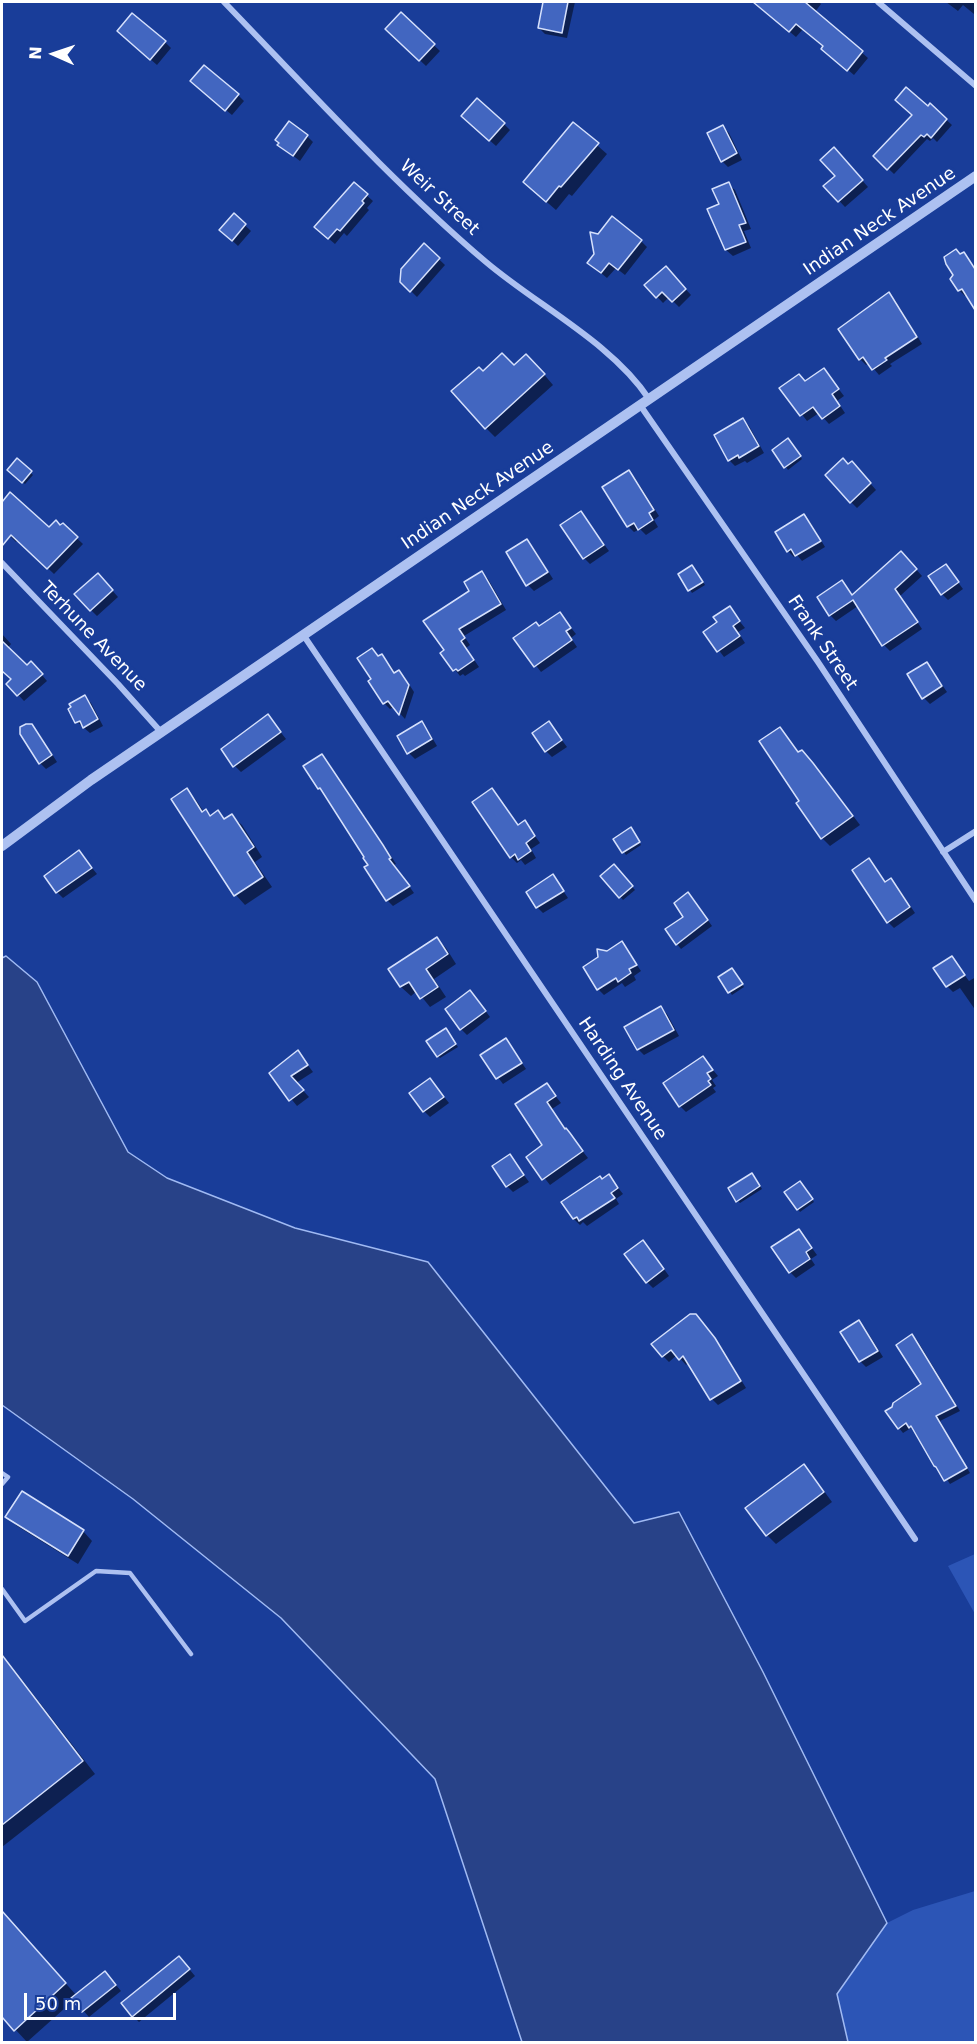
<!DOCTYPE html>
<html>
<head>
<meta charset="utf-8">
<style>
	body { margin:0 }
	#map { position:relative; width:977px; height:2044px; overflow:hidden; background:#193d99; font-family:"DejaVu Sans",sans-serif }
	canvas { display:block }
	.frame { position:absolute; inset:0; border:3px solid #fff; pointer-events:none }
	.north { position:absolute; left:24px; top:24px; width:60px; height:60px; -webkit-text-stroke:4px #193d99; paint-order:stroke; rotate:273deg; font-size:16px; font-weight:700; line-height:24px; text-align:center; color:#fff }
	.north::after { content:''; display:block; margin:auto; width:21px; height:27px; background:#fff; clip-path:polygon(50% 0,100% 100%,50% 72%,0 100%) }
	.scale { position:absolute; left:24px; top:1993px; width:152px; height:27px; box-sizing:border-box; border:3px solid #fff; border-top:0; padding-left:8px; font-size:18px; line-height:21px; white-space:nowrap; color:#fff; -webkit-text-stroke:4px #193d99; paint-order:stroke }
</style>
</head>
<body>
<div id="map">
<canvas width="977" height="2044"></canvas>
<div class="frame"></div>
<div class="north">N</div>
<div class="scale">50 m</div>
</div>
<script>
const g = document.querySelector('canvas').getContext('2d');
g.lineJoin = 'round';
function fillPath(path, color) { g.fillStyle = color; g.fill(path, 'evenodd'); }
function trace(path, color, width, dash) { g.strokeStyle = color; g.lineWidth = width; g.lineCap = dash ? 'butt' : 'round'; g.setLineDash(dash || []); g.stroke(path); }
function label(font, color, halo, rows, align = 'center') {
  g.font = font + ' "DejaVu Sans",sans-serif'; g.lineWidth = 6; g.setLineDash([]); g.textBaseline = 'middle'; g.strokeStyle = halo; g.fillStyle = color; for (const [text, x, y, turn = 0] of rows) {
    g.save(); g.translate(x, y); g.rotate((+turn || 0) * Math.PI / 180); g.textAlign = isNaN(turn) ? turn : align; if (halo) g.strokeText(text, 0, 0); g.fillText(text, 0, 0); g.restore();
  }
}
const green = new Path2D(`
	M975 1554H976L975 1614 948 1566Z
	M975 1891V2042H848L837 1994 887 1923 913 1910Z`);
const water = new Path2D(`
	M6 956 37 982 128 1152 167 1178 295 1228 428 1262 634 1523 679 1512 763 1672 887 1923 837 1994 848 2042H522L435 1779 281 1618 133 1499 2 1405V958Z`);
const shadow = new Path2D(`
	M545 2H575L567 38 545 34 539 28Z
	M754 2H819L821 4 815 12 868 58 854 75 829 54 824 47 803 29 796 37Z
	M946 2H976V13L974 14 963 5 958 11Z
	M401 14 440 51 426 66 387 29Z
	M125 37 165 42 171 48 157 65Z
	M198 87 238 95 244 101 232 115Z
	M930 105 952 125 937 142 933 138 930 141 927 139 894 174 875 156Z
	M469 122 504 124 510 130 496 146Z
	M573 124 607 154 572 196 569 194 556 210 534 191Z
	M723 127 729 133 742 160 728 167 722 161Z
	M307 136 313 142 300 161 279 145Z
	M840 155 868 187 845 207 825 186 837 176Z
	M354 184 373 201 367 208 369 210 347 236 344 233 335 244 322 233Z
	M728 184 735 190 751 229 744 231 751 248 733 256 726 250 709 209 721 205Z
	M234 215 251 231 238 246 221 230Z
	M641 241 647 247 625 275 616 268 607 278 595 268Z
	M424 245 445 265 417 297 402 282Z
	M964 254 976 268V304L968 295 965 296 959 290 955 275 961 255Z
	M672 274 691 295 679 307 669 297 663 303 646 285Z
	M889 294 895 300 922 344 890 364 892 366 879 375 869 363 866 365 860 359Z
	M536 365 553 385 495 437 486 428 483 373Z
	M824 370 844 396 837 401 845 413 829 424 819 413 807 421 782 388 806 382Z
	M743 420 749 426 764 453 747 463 745 461 735 466 729 460Z
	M791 443 802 459 788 470 774 450Z
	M17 460 33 475 25 484 9 470Z
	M849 466 858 469 876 490 857 508 851 502Z
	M629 472 635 478 659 516 654 520 658 527 646 535 640 529 634 532 628 526Z
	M10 494 50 529 60 527 63 525 83 544 54 574 18 540 16 542 2 528V504Z
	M581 513 609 551 590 564 584 558Z
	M804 516 810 522 825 547 802 561 797 555 794 557 788 551Z
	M527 541 533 547 553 579 534 591 528 585Z
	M907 559 922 576 900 596 922 629 890 651 884 645 858 606 836 621 830 615 842 582 853 596Z
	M946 566 963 589 948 600 942 594Z
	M695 570 705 585 692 593 680 575Z
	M482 573 488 579 506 610 464 636 470 645 466 648 479 667 465 676 463 674 460 676 442 653 446 651 471 591Z
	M104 581 118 597 97 616 91 610Z
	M729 608 745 628 738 632 745 643 724 657 705 632 719 622Z
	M560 614 576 634 571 638 577 647 541 672 516 639 540 628Z
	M2 634 11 644 7 649 27 667 37 669 47 681 24 701 8 684 13 680 2 669Z
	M372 650 379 657 382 656 388 662 396 674 399 672 405 678 414 692 405 719 394 707 390 709 384 703 373 679Z
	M927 663 947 692 930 704 924 698Z
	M85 697 91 703 103 726 90 733 77 722Z
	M268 716 286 739 241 772 235 766Z
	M421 723 427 729 437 746 415 759 409 753Z
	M549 723 567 747 552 757 546 751Z
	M31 725 38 732 57 762 46 769 40 763Z
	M780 729 799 753 810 761 821 773 860 825 830 846 822 838 801 802Z
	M322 755 328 762 389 853 396 864 394 865 414 893 393 906 387 900 370 865 326 794 319 788Z
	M187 790 196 800 204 812 206 811 211 817 218 812 226 820 232 816 242 825 262 857 255 862 272 887 245 905 236 895 173 799Z
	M492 790 519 826 525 822 540 843 531 849 536 858 525 865 521 860 517 863 511 857Z
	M633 832 641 845 626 855 615 840Z
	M79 852 97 874 63 898 57 892Z
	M869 860 886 883 891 880 897 886 915 913 894 928 888 922Z
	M614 866 635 890 623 900 603 876Z
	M553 876 568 898 543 913 537 907Z
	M693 899 712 926 681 949 677 944Z
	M437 939 446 948 456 964 434 979 446 997 430 1007 417 991 411 996 401 987 390 969Z
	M622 943 641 971 634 976 636 980 625 987 622 983 604 995 598 989 608 952Z
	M952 958 969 981 976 977V1011L960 988 953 992 947 986Z
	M734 972 744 987 732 995 720 978Z
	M476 998 490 1017 467 1035 461 1029Z
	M661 1008 667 1014 679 1036 644 1055 638 1049Z
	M448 1032 458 1047 440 1058 438 1056Z
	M506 1040 526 1069 503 1084 482 1056Z
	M298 1052 313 1072 296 1083 309 1097 297 1106 271 1074Z
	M703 1058 718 1076 712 1080 716 1086 713 1088 716 1092 686 1112 680 1106Z
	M430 1079 449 1103 430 1117 424 1111Z
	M547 1085 561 1103 552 1109 566 1130 588 1158 550 1185 528 1157 544 1145Z
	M510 1156 529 1182 513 1192 507 1186Z
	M609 1176 623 1194 616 1199 619 1204 587 1226 583 1222 580 1225 574 1219 602 1180Z
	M755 1178 762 1189 740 1203 738 1201Z
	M802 1185 814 1202 800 1212 798 1209Z
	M799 1230 817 1255 811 1259 815 1265 796 1278 790 1272Z
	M649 1248 669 1276 653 1288 647 1282Z
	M702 1322 720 1345 746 1388 718 1405 712 1399 689 1362 686 1365 677 1355 669 1362 663 1356Z
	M859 1322 865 1328 883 1357 866 1367 860 1361Z
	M912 1336 917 1340 960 1411 940 1421 970 1473 950 1484 916 1432 911 1428 903 1433 899 1428 893 1408 923 1385Z
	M804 1466 813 1476 832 1502 776 1544 767 1535Z
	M7 1516 83 1531 92 1541 78 1564 17 1526Z
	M2 1654 95 1774 2 1847Z
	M2 1912 77 1996 111 1979 121 1991 89 2017 74 2000 27 2042 2 2015Z
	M185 1964 195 1976 139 2022 133 2016Z`);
const building = new Path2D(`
	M543 2H568L562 33 538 28Z
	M753 2H805L863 51 847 71 821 49 823 46 796 24 789 32Z
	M401 12 435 44 419 61 385 29Z
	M132 13 166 41 150 60 117 31Z
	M204 65 239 94 225 111 190 81Z
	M906 87 928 106 930 103 947 119 931 138 927 134 924 137 921 135 887 170 873 156 912 115 895 100Z
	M477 98 505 123 489 141 461 116Z
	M289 121 308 135 293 156 277 145 279 143 275 140Z
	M573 122 599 143 561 187 559 186 546 202 523 182Z
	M723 125 737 153 721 162 707 133Z
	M834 147 863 180 838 202 823 186 835 176 820 160Z
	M354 182 368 194 362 201 364 203 340 231 337 229 328 239 314 227Z
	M729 182 746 223 739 225 746 242 725 250 707 209 719 204 712 189Z
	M234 213 246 224 232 241 219 230Z
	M612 216 642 240 618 270 609 263 601 273 587 263 594 254 590 232 598 234Z
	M424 243 440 258 410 292 400 282 401 269Z
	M956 249 960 254 964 252 975 269V310L962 289 958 291 950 279 953 275 946 264 944 257Z
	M666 266 686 289 672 302 662 292 656 298 644 285Z
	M889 292 917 337 885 358 887 360 872 370 863 357 859 360 838 329Z
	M502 353 514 365 526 354 545 374 485 429 451 391 479 367 483 371Z
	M824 368 839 389 832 394 840 406 822 419 813 407 800 416 779 388 799 374 805 381Z
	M743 418 759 446 739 458 738 455 728 461 714 435Z
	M788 438 801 456 784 468 772 450Z
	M17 458 32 471 22 483 7 470Z
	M843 458 848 464 852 461 871 483 850 503 825 475Z
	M629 470 654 510 649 513 653 520 638 530 634 523 627 527 602 487Z
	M10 492 49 527 56 520 60 525 63 523 78 537 47 569 11 535 2 546V502Z
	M581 511 604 545 583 559 560 525Z
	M804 514 821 541 795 556 791 549 787 552 775 532Z
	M527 539 548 572 526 586 506 552Z
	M901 551 917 569 895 589 918 622 882 646 853 600 829 616 817 597 842 580 852 595Z
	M946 564 959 582 941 595 928 576Z
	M692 565 703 582 688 591 678 574Z
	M482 571 501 604 459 629 465 638 461 641 474 660 458 671 456 669 453 671 440 653 444 650 423 621 469 591 464 582Z
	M98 573 113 590 90 611 74 594Z
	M730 606 740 621 733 626 740 636 717 652 703 632 717 622 713 617Z
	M560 612 571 628 566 631 572 640 534 667 513 638 536 622 539 626Z
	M2 641 27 665 31 661 43 674 17 696 6 684 11 679 2 671Z
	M372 648 378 656 382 654 394 673 399 670 409 685 399 715 388 701 383 704 368 681 371 679 357 658Z
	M927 662 942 686 922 699 907 674Z
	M85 695 98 719 83 728 80 721 75 723 68 709 71 707 69 704Z
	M268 714 281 732 233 767 221 749Z
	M422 721 432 739 407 754 397 736Z
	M549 721 562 740 545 752 532 733Z
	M26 724H32L52 755 39 764 20 734V727Z
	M780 727 798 752 802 750 813 763 853 816 821 839 796 803 799 801 759 741Z
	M322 754 383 845 391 858 389 859 410 886 386 901 364 867 368 865 363 858 364 857 320 788 318 789 303 766Z
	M187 788 202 812 206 809 210 816 218 810 224 819 232 814 254 847 247 852 263 877 234 896 171 799Z
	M492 788 518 825 525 820 535 836 526 843 531 851 518 860 515 854 510 858 472 802Z
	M631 827 640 842 622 853 613 839Z
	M79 850 92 868 56 893 44 876Z
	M869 858 885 882 891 878 910 907 887 923 852 870Z
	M614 864 633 886 619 898 600 876Z
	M553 874 564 891 536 908 526 892Z
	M688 892 708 920 676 945 665 929 683 917 674 903Z
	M437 937 448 954 426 969 438 987 420 999 409 982 400 987 388 969Z
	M622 941 637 965 629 969 631 973 618 982 616 978 597 990 583 967 598 957 597 949 607 951Z
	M952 956 965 975 946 987 933 968Z
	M732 968 743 984 728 993 718 977Z
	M470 990 486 1011 460 1030 445 1009Z
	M661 1006 674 1030 637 1050 624 1027Z
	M446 1028 456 1044 437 1057 426 1041Z
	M506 1038 522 1063 496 1079 480 1055Z
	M298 1050 308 1065 291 1076 304 1090 289 1101 269 1073Z
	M703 1056 713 1070 707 1073 711 1079 708 1081 711 1085 679 1107 663 1083Z
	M430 1078 444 1097 423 1112 409 1093Z
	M547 1083 556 1096 547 1102 565 1129 566 1128 570 1133 583 1151 542 1180 526 1157 542 1145 515 1104Z
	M510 1154 524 1175 506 1187 492 1166Z
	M752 1173 760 1186 736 1202 728 1188Z
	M609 1174 618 1188 611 1193 615 1198 579 1221 577 1217 573 1219 561 1202 600 1176 602 1179Z
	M800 1181 813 1199 797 1210 784 1192Z
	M799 1229 812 1248 806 1252 810 1259 789 1273 771 1247Z
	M643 1240 664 1269 646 1283 624 1254Z
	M690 1314H696L715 1338 741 1381 710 1400 683 1356 679 1360 671 1350 662 1357 651 1344Z
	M859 1320 878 1351 859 1362 840 1332Z
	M912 1334 956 1406 936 1416 967 1468 944 1481 936 1467 934 1466 911 1426 909 1428 906 1423 898 1429 885 1411 892 1407 893 1403 921 1384 896 1345Z
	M804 1464 824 1492 766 1536 745 1508Z
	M22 1491 84 1530 68 1556 5 1517Z
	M2 1655 83 1761 2 1825Z
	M2 1911 66 1983 14 2031 2 2017Z
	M179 1956 190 1969 132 2017 121 2003Z
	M105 1971 116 1985 82 2012 71 1998Z`);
const service = new Path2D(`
	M2 1473 8 1477 2 1484
	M2 1589 25 1621 96 1571 130 1573 191 1654`);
const minor = new Path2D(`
	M224 2C309 90 392 182 486 262 538 306 612 343 649 399
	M878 2 976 86
	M640 405 818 662 976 901
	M2 563 118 684 161 732
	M304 636 915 1539
	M943 852 976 831`);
const tertiary = new Path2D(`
	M2 846 91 780 976 176`);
const streetNames = [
	["Weir Street",439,198,43],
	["Indian Neck Avenue",880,222,-34],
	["Indian Neck Avenue",478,496,-34],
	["Terhune Avenue",93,637,46],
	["Frank Street",822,643,56],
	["Harding Avenue",622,1079,56]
];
fillPath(green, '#2c55b6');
fillPath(water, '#284288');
trace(water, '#a0baf3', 1.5);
fillPath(shadow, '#0007');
fillPath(building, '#4266c0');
trace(building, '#d5e0fc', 1.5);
trace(service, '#adc1f1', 4.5);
trace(minor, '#adc1f1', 6);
trace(tertiary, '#adc1f1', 10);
label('18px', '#fff', '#193d99', streetNames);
</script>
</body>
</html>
